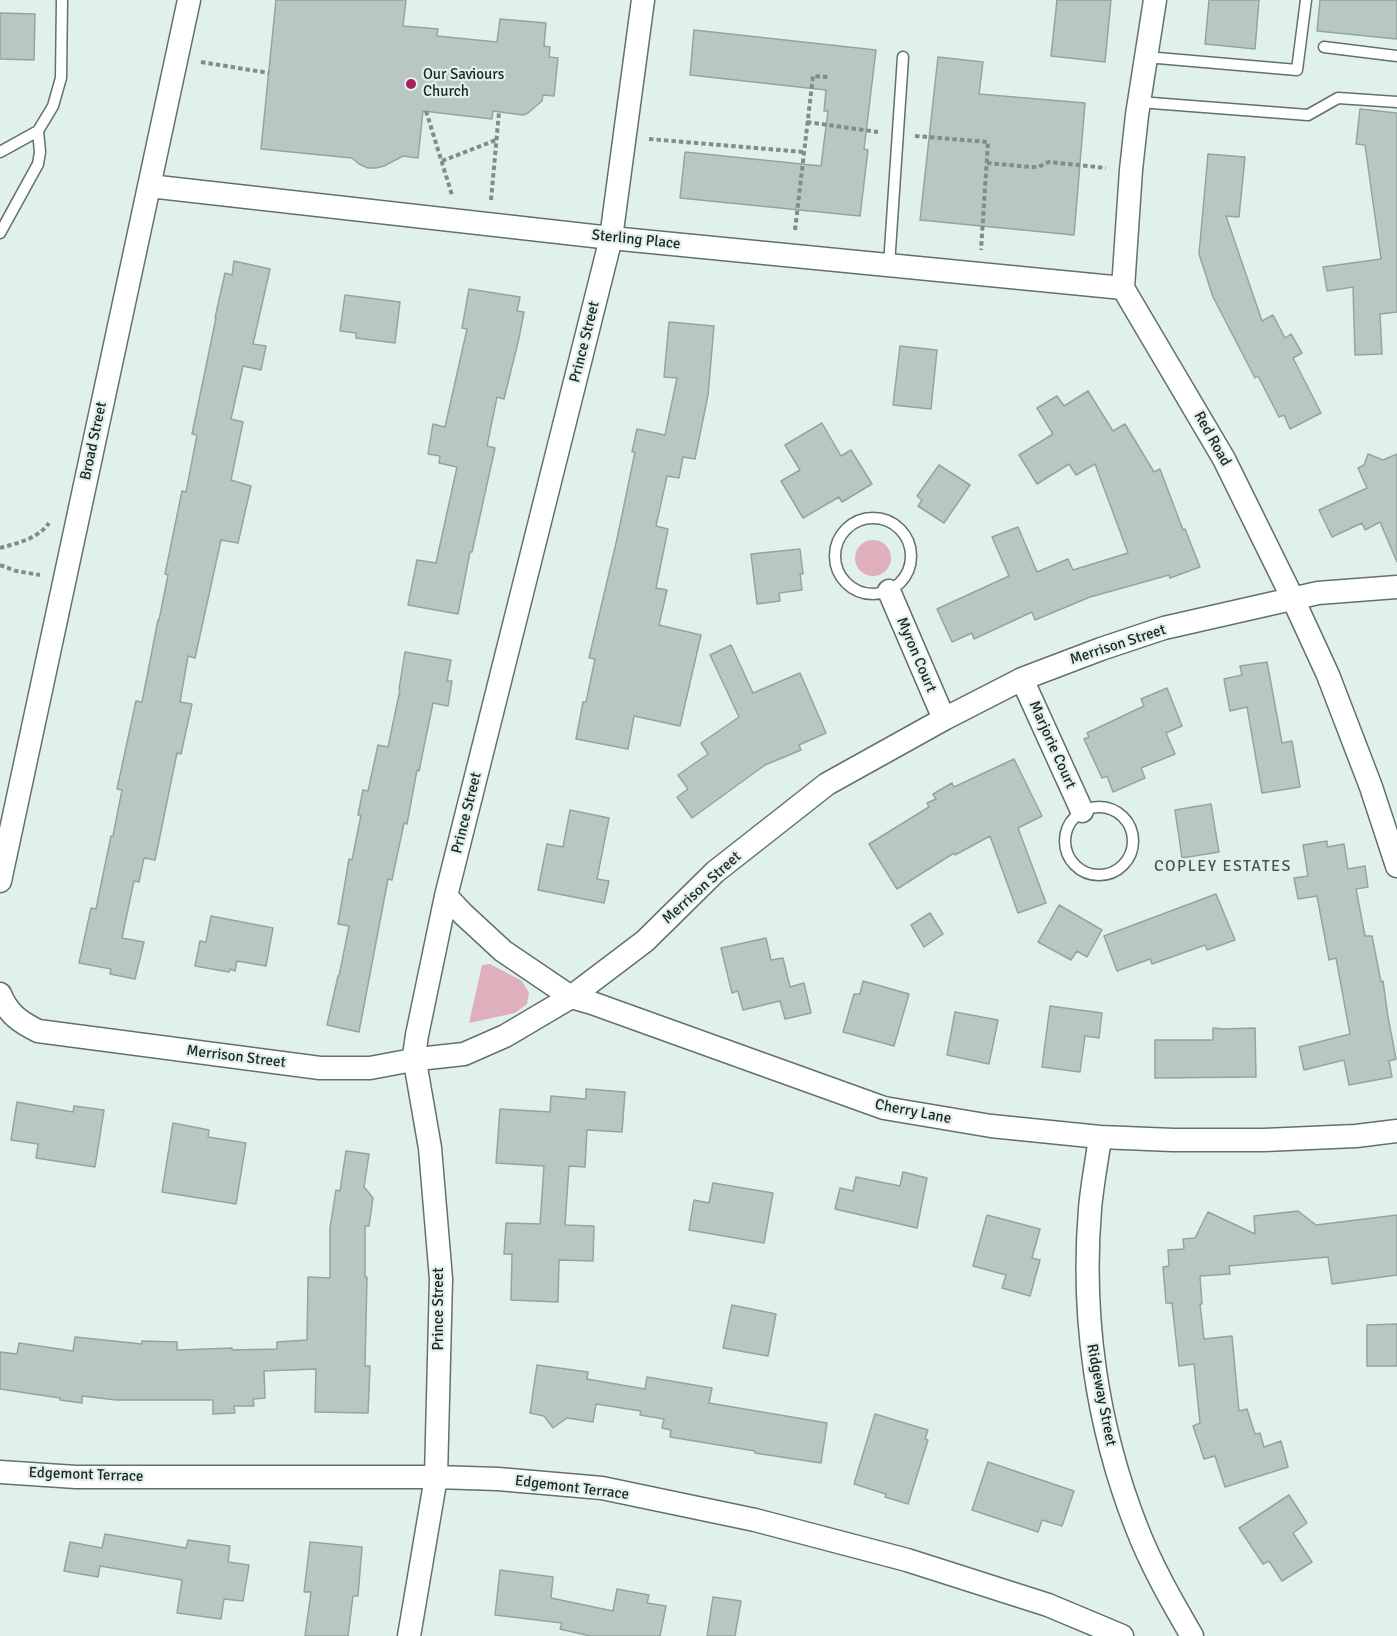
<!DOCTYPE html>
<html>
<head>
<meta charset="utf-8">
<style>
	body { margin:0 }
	canvas { display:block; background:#e0f0ec }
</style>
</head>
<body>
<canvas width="1397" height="1636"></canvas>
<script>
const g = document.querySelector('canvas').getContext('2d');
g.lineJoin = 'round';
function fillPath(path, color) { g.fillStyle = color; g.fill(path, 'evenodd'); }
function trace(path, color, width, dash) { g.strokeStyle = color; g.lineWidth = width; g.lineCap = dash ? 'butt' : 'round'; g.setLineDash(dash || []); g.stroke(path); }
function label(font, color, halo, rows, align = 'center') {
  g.font = font + ' Signika,sans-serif'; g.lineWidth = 4.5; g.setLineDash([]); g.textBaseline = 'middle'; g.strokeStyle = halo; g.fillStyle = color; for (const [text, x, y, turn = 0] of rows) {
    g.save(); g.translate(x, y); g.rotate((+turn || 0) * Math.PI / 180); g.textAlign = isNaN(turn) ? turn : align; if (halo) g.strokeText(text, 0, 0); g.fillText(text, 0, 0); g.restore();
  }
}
const green = new Path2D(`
	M855 558a18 18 0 1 1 36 0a18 18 0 1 1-36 0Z
	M490 964 522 981 529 993 527 1004 515 1013 469 1023 482 965Z`);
const building = new Path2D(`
	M276 0H406L403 26 438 29 437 36 497 42 500 19 546 23 544 46 550 47 549 57 558 58 554 96 543 95 542 101 528 113 523 115 493 111 492 119 423 111 418 158 403 156 384 166 376 168H368L359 164 352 158 261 149Z
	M1057 0H1111L1105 62 1051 56Z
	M1209 0H1259L1255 49 1205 44Z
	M1320 0H1397V39L1317 31Z
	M0 13 35 14 34 60 0 59Z
	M694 30 876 50 864 149 868 150 860 216 680 198 685 152 821 166 828 111H824L826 90 690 75Z
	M938 57 983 62 979 94 1085 103 1074 235 920 220Z
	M1360 109 1397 113V312L1380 314 1382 354 1355 355 1353 287 1327 291 1323 267 1381 259 1365 145 1356 144Z
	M1208 154 1245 157 1239 217 1226 216 1262 321 1273 315 1285 338 1291 334 1302 353 1293 358 1321 413 1290 429 1284 415 1279 417 1258 376 1255 378 1213 297 1199 254Z
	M234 261 270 269 253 344 266 346 261 370 243 366 231 419 243 422 231 480 251 486 238 543 221 540 195 658 188 656 180 702 192 704 181 754 177 753 155 860 144 858 139 882 134 881 122 938 144 942 135 979 110 974 111 969 79 963 91 908 96 909 111 836H113L122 790 117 789 136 701 142 702 158 620H159L168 575 165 574 182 491 186 492 197 435 192 434 216 318H215L225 273 232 275Z
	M469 289 520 297 517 311 524 312 519 338 504 399 497 397 487 446 495 448 472 552H470L458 614 408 605 417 560 436 563 457 467 439 463 440 456 428 454 433 424 445 427 467 329 462 328Z
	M345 295 400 302 395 343 356 338V333L340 331Z
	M669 322 714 326 708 395 695 459 683 457 679 478 667 476 656 526 668 529 656 588 667 590 659 625 701 635 680 726 634 716 628 749 576 739 583 702H586L595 659 589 658 617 539 635 452H632L637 429 665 435 677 378 664 377Z
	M900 346 937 350 931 409 893 405Z
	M1088 391 1113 431 1125 424 1154 472 1160 469 1183 530 1185 529 1200 567 1170 578 1169 575 1090 597 1035 620 1032 612 974 639 972 633 952 642 937 609 1009 576 992 537 1018 527 1037 572 1068 559 1073 570 1128 553 1095 464 1076 475 1069 464 1037 484 1019 455 1053 434 1037 408 1057 396 1064 406Z
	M822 423 841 456 851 450 872 484 842 502 839 497 803 518 781 481 800 470 785 445Z
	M1368 454 1383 460 1397 454V562L1380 522 1365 530 1362 523 1332 537 1319 510 1367 488 1358 468 1364 465Z
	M939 465 970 485 944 523 918 506 922 500 917 496Z
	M800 549 803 574H800L802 590 779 593 780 601 757 604 751 554Z
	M731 645 753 693 800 673 826 733 799 745 801 750 765 765 692 818 677 797 688 789 678 775 708 754 701 743 739 717 710 655Z
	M405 652 451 660 447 681H452L448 706 433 703 419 771 417 770 407 824 404 823 392 880 388 879 359 1032 327 1025 338 976H339L349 926 338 924 349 859 352 860 361 815H358L363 790 368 791 378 745 388 747 400 690 399 689Z
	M1267 662 1282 743 1292 741 1300 787 1262 793 1247 707 1230 711 1224 679 1242 675 1240 666Z
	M1167 688 1182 726 1166 733 1175 754 1141 768 1145 778 1113 792 1107 776 1102 778 1084 739 1089 737 1087 733 1144 706 1141 699Z
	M1014 759 1042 816 1018 828 1046 903 1018 913 990 836 955 855 954 853 897 889 869 844 929 807 927 803 936 799 933 794 952 783 954 787Z
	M1211 804 1219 852 1182 858 1175 810Z
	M570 810 609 818 597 879 609 881 604 903 538 890 547 844 563 847Z
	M1327 841V847L1344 844 1348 869 1365 866 1368 887 1356 889 1365 936H1372L1381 982 1383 981 1388 1017 1396 1059 1389 1061 1392 1077 1349 1085 1344 1060 1304 1070 1299 1047 1350 1034 1336 958 1329 960 1317 896 1298 899 1294 878 1308 876 1303 845Z
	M1216 894 1235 940 1207 950 1205 945 1152 964 1150 959 1117 971 1104 936Z
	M1059 905 1102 930 1087 957 1077 951 1071 960 1038 942Z
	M930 913 943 934 924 947 911 925Z
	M211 916 273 928 266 966 237 961 235 971 230 969 229 972 195 966 200 941 206 942Z
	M766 938 771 960 783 958 790 987 804 983 811 1013 785 1019 780 1001 743 1010 738 991 732 993 721 948Z
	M863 981 909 994 894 1046 843 1032 854 994H860Z
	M1050 1006 1102 1013 1099 1038 1085 1036 1080 1072 1042 1067Z
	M955 1012 998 1020 989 1064 947 1055Z
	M1213 1028 1224 1029 1255 1028 1256 1077 1155 1078V1040H1213Z
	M586 1089 625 1092 622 1132 587 1130 585 1167 569 1166 565 1225 594 1226 593 1261 559 1260 558 1302 511 1300 512 1254H504L506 1223 540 1224 544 1166 496 1163 500 1109 550 1112 551 1096 586 1099Z
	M17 1102 73 1112 74 1106 104 1110 95 1167 36 1158 38 1144 11 1140Z
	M173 1123 209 1130 208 1137 246 1143 236 1204 162 1192Z
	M346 1151 369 1154 364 1187 373 1198 369 1226H365V1277H367L365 1366H370L368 1413 315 1412 316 1369 264 1371 265 1398 253 1399 254 1406H234L235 1413 213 1414V1400H116L82 1396V1403L60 1400V1398L0 1389V1352L17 1354 19 1343 73 1351 75 1337 142 1344V1341L177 1342V1350L232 1348V1350L277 1349V1342L307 1340 308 1277 330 1278V1228L336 1190 340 1191Z
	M903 1172 927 1178 917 1228 835 1209 840 1188 853 1191 856 1177 900 1186Z
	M713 1183 773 1193 764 1243 689 1230 694 1200 709 1203Z
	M1298 1211 1316 1225 1397 1215V1275L1332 1284 1328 1257 1229 1266 1230 1274 1200 1276 1202 1304H1200L1204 1339 1232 1336 1239 1411 1247 1409 1255 1434 1260 1433 1264 1447 1281 1441 1288 1467 1225 1487 1215 1456 1204 1459 1193 1426 1200 1423 1194 1364 1179 1366 1172 1303H1166L1163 1267 1169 1266 1168 1250 1184 1249 1183 1239 1195 1238 1208 1212 1255 1234 1254 1216Z
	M987 1215 1040 1229 1032 1258 1040 1260 1030 1296 1002 1288 1006 1275 973 1266Z
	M732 1305 776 1314 768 1356 723 1348Z
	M1397 1324V1366H1367V1325Z
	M537 1365 588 1372 587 1379 645 1389 647 1377 712 1388 709 1403 827 1423 821 1463 755 1453V1451L670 1437 671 1430 662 1428 664 1419 640 1415 641 1411 596 1404 593 1422 567 1418 553 1428 544 1416 530 1413Z
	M875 1414 928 1430 925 1439 928 1440 908 1504 885 1497 886 1494 854 1484Z
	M988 1462 1074 1491 1062 1526 1042 1520 1038 1532 972 1510Z
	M1289 1495 1307 1523 1293 1533 1312 1562 1282 1581 1269 1561 1263 1564 1239 1528Z
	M105 1534 186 1548 188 1540 230 1546 228 1562 249 1565 243 1601 224 1599 221 1619 177 1613 182 1580 100 1566 98 1577 64 1571 70 1542 102 1548Z
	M310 1542 362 1547 358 1596H353L348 1636H305L311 1592H304Z
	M500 1570 553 1577 551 1598 613 1611 617 1589 649 1595 647 1603 666 1606 660 1636H590L560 1629 562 1623 495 1615Z
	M713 1597 741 1601 735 1636H707Z`);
const path = new Path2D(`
	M201 62 269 73
	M426 111 452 195
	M807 122 878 132
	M915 136 988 142 981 250
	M649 139 804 152
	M442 161 496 140
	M987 163 1031 167H1038L1049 162 1106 168
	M491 200 499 112
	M795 230 813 76 828 77
	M0 548C17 543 38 539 49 523
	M0 565 16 571 40 575`);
const service = new Path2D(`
	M1324 47 1397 56
	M1146 57 1297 70 1306 0
	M1139 102 1308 115 1338 98 1397 102
	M0 152 38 131 53 106 61 78 62 0
	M0 233 38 164 40 152 38 131
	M889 265 903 57
	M835 556a38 38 0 1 1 76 0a38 38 0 1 1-76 0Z
	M1065 841a34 34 0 1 1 68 0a34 34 0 1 1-68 0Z`);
const minor = new Path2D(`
	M1155 0 1137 115 1131 170 1123 288 1224 459 1293 599 1328 675 1371 787 1397 866
	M149 186 611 238 1123 288
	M889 591 944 719
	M1022 679 1082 811
	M0 881 189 0
	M446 896 463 914 503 951 571 997 592 1003 884 1108 991 1126 1100 1137 1173 1140H1264L1356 1136 1397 1131
	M0 994C8 1014 20 1022 38 1031L320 1068H370L418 1059 464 1054 505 1036 571 997 645 941 715 872 827 784 944 719 1022 679 1101 649 1164 628 1318 593 1397 587
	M1100 1137C1097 1161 1092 1185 1090 1209 1081 1317 1097 1426 1136 1526 1151 1565 1171 1600 1192 1636
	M0 1472 76 1477H436L498 1479 602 1488 755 1520 907 1560 1048 1605 1122 1636
	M409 1636 436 1477 441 1279 430 1148 414 1056 417 1035 446 896 611 238 643 0`);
const markers = [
	[411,84,6,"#ac1f5d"]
];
const poiNames = [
	["Our Saviours",423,75],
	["Church",423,92]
];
const streetNames = [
	["Sterling Place",636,240,6],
	["Prince Street",585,342,-76],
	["Red Road",1212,439,61],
	["Broad Street",94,441,-78],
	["Merrison Street",1118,645,-18],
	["Myron Court",916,655,67],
	["Marjorie Court",1052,745,66],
	["Prince Street",467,813,-76],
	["Merrison Street",702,888,-42],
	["Merrison Street",236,1057,7],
	["Cherry Lane",913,1112,11],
	["Prince Street",439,1309,-90],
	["Ridgeway Street",1101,1395,79],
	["Edgemont Terrace",86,1475,2],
	["Edgemont Terrace",572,1488,7]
];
const neighbourhoodNames = [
	["COPLEY ESTATES",1223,867]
];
fillPath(green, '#e0afbc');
fillPath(building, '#b8c7c3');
trace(building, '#95a4a0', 1.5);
trace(service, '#63716d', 13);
trace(minor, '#63716d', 25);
trace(path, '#828d8a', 4, [4.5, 3]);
trace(service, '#fff', 10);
trace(minor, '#fff', 22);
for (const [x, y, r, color] of markers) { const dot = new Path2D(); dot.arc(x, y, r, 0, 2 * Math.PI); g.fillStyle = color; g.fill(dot); trace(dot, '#e0f0ec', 2); }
label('15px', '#1f2423', '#e0f0ec', poiNames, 'left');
label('15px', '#1f2423', '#e0f0ec', streetNames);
g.letterSpacing = '1.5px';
label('16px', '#475451', '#e0f0ec', neighbourhoodNames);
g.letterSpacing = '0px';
</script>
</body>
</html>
